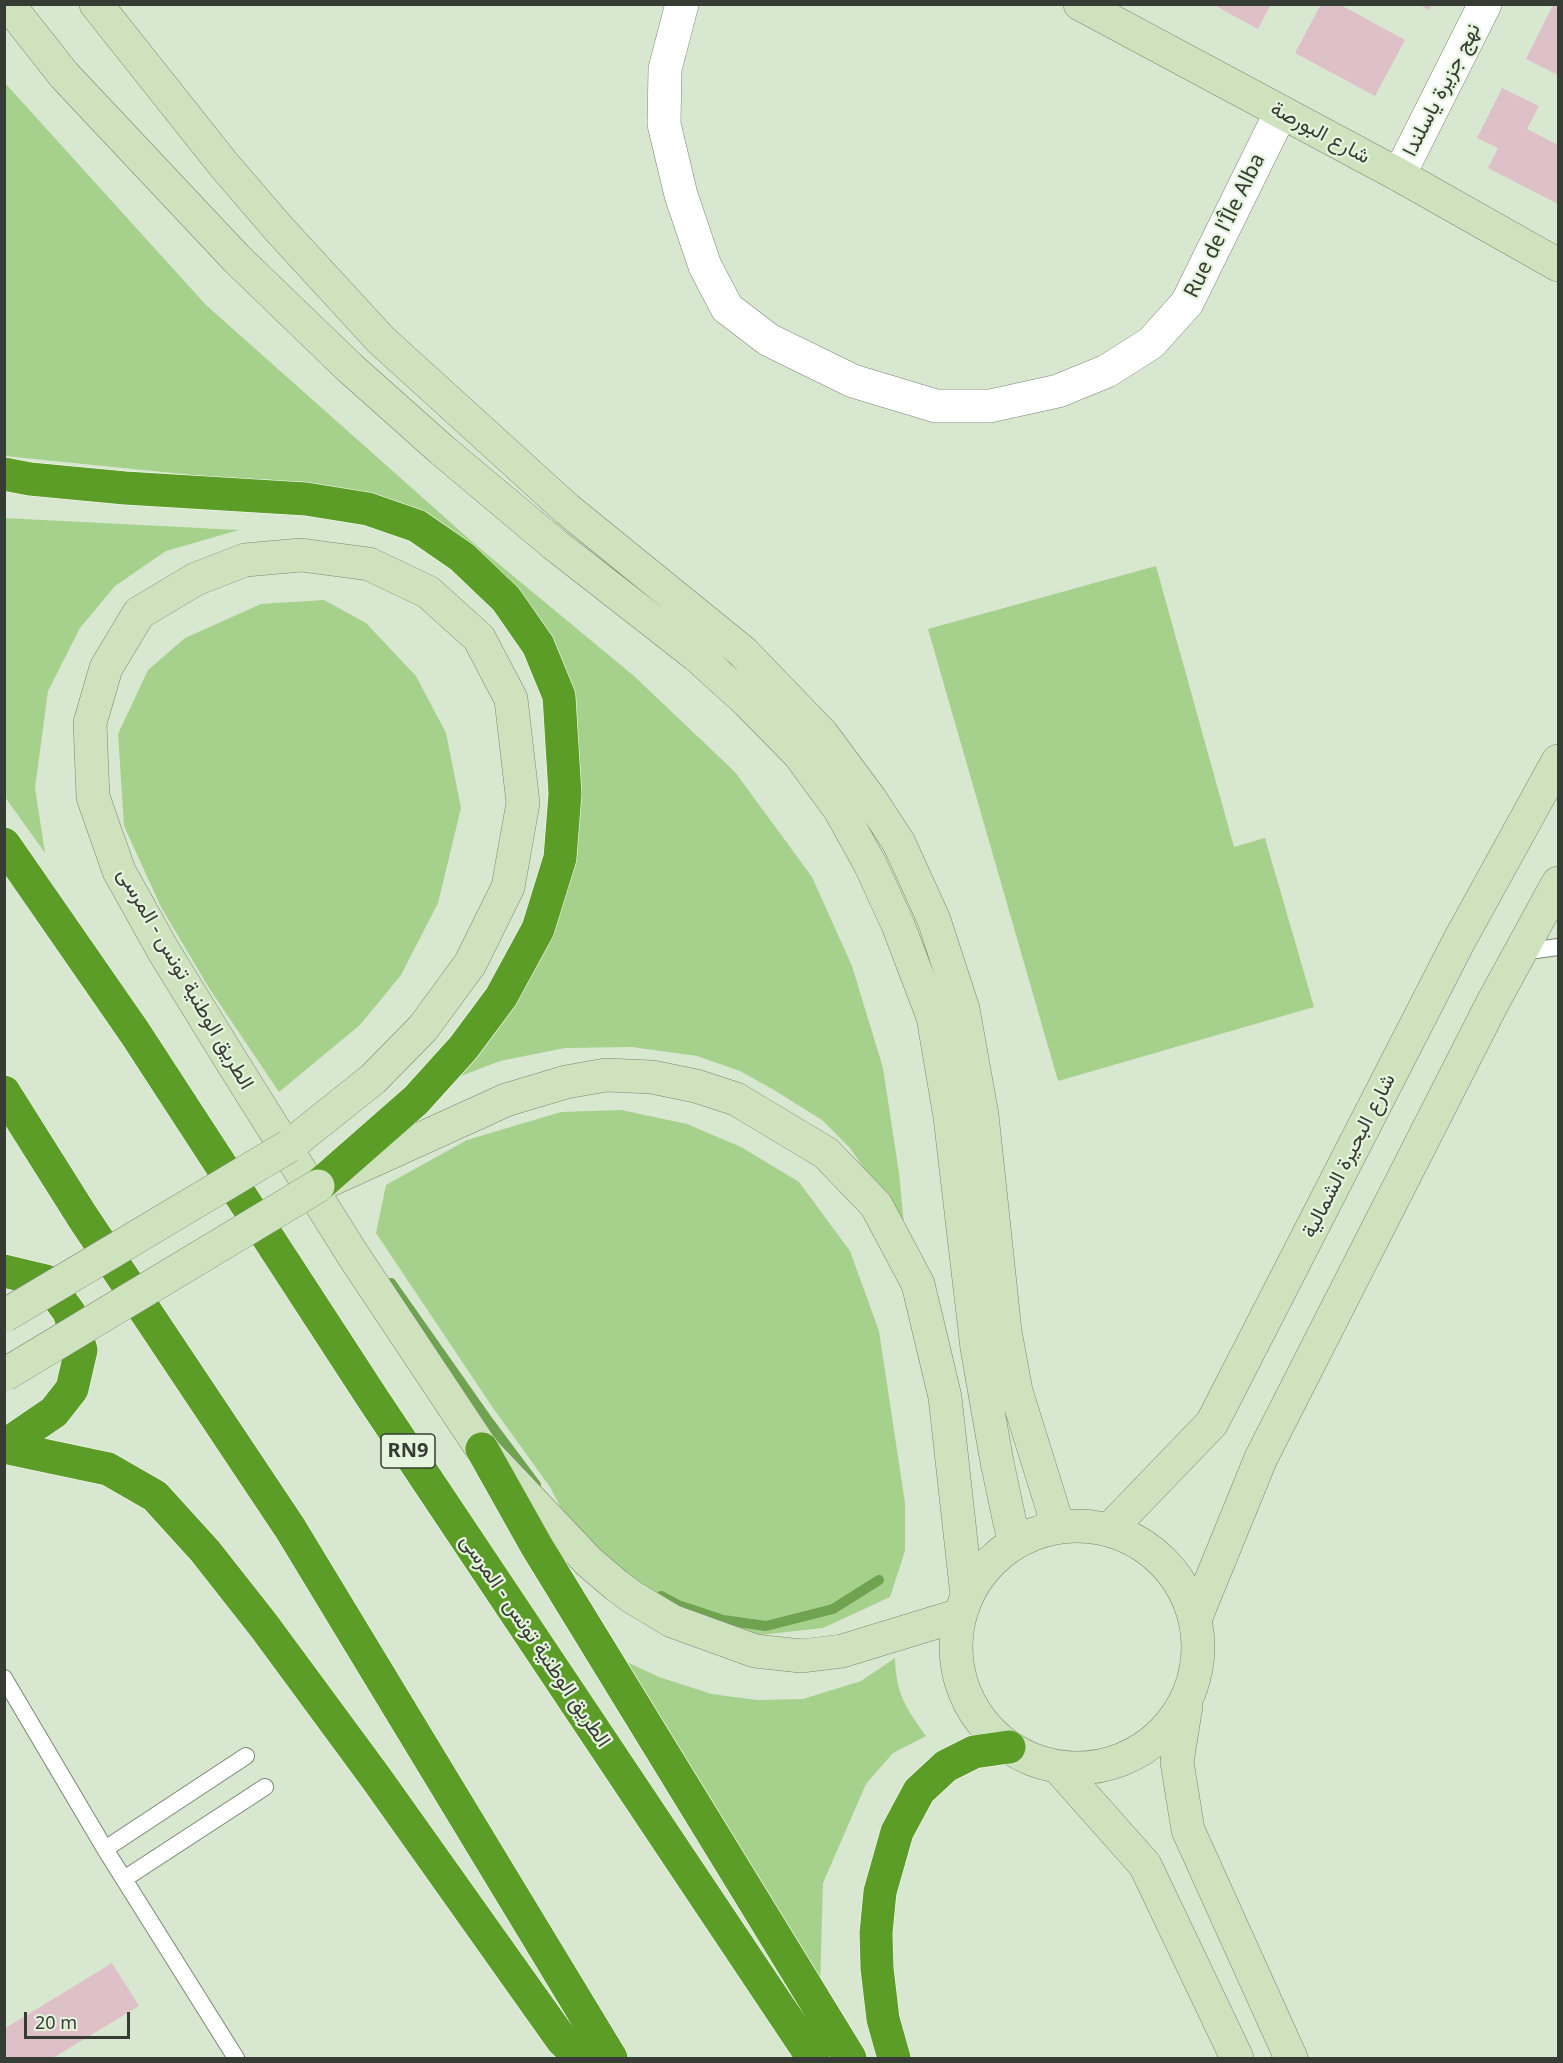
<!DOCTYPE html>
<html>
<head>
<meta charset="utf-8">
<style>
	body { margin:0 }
	#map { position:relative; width:1563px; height:2063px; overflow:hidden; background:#d8e7d0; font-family:"Noto Sans",sans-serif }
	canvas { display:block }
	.frame { position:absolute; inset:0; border:6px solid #363c33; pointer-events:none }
	.scale { position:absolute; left:24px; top:2012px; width:106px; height:27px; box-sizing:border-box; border:3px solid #363c33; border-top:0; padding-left:8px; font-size:18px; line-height:21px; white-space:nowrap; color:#363c33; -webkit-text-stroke:4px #e5f4dd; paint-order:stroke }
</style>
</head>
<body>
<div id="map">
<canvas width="1563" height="2063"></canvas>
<div class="frame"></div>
<div class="scale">20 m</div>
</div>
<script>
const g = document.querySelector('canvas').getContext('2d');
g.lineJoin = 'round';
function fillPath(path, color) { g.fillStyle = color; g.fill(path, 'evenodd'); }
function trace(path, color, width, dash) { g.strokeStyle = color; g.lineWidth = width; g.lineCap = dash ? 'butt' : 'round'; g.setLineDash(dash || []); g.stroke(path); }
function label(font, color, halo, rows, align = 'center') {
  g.font = font + ' "Noto Sans",Vazirmatn,sans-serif'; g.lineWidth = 4.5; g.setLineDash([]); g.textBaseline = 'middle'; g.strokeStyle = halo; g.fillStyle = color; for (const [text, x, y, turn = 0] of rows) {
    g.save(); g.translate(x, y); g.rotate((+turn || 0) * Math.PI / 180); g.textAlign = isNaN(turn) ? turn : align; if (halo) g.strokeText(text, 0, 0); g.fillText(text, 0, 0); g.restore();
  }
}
const green = new Path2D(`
	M4 82 206 305 477 546 634 676 735 772 812 877 852 966 883 1068 899 1173 906 1246 877 1188 850 1148 822 1120 774 1090 740 1071 697 1056 632 1047 565 1048 500 1061 440 1084 556 903 543 658 406 513 232 479 5 456Z
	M4 518 239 530 166 551 115 586 80 628 48 691 35 788 45 853 5 797Z
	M1156 566 1234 847 1265 838 1314 1007 1058 1081 928 629Z
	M324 600 366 623 416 676 446 733 461 808 438 903 401 975 360 1025 279 1092 209 988 161 907 124 826 118 734 148 670 185 638 261 604Z
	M621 1110 687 1124 741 1147 799 1182 850 1251 879 1331 905 1503V1551L890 1597 823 1628 732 1638 587 1558 550 1487 493 1408 376 1233 386 1185 467 1140 561 1112Z
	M616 1657 659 1677 712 1694 757 1700 803 1699 861 1681 895 1658C896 1694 906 1708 926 1736L893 1753 866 1784 823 1883 819 2024Z`);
const stream = new Path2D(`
	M391 1283 486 1418 536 1485
	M661 1596 678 1605 723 1620 766 1626 833 1609 879 1580`);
const building = new Path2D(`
	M1212 4H1271L1258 29Z
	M1321 4H1339L1405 40 1375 96 1295 53Z
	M1418 4H1432L1429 10Z
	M1553 5 1558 8V75L1526 59Z
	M1502 88 1539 106 1527 129 1558 145V204L1488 168 1498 148 1477 138Z
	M112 1963 139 2006 53 2058H4V2029Z`);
const lane = new Path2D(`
	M1521 952 1558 947
	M4 1678 105 1849 236 2058
	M105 1849 246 1756
	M124 1879 265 1787`);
const street = new Path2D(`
	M682 4 665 69 664 124 681 195 705 266 727 308 769 340 853 381 936 406H990L1058 391 1107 371 1151 343 1187 303 1281 112
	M1399 175 1485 4`);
const secondary = new Path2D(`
	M8 4 64 75 237 259 350 368 442 450 554 544 696 655 748 702 799 754 840 810 870 864 898 925 933 1017 950 1117 977 1348 997 1462 1014 1542
	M96 4 224 165 279 229 381 340 567 509 743 652 822 734 871 800 899 843 934 920 963 1009 982 1115 1005 1331 1016 1391 1058 1526
	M1080 4 1399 175 1558 265
	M289 1146 373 1079 423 1028 470 964 508 887 523 803 511 699 479 638 428 592 369 564 301 555 245 560 196 579 139 613 106 668 90 723 93 797 119 871 163 950 232 1062 353 1255 482 1449 589 1562 616 1585 632 1597 672 1621 755 1651 801 1656 842 1651 960 1615
	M330 1180 506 1100 566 1082 606 1075 652 1077 696 1086 736 1099 826 1153 876 1205 918 1284 945 1397 967 1596
	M956 1647a121 121 0 1 1 242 0a121 121 0 1 1-242 0Z
	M1110 1529 1212 1423 1459 941 1558 761
	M1196 1617 1261 1458 1492 1004 1558 883
	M1186 1706 1177 1762 1188 1830 1291 2058
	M1058 1767 1145 1865 1237 2058`);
const highway = new Path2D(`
	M4 474 30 479 125 488 306 499 368 509 417 526 462 557 506 599 538 645 559 696 565 794 560 858 538 929 501 997 463 1048 416 1100 318 1186
	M4 844 135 1033 373 1399 813 2058
	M4 1092 82 1216 290 1528 611 2058
	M4 1271 46 1281 69 1312 81 1350 72 1389 54 1412 4 1446
	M4 1447 108 1469 155 1496 205 1551 264 1626 376 1778 562 2040 581 2058
	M482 1449 537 1547 850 2058
	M894 2058 883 2019 877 1968 876 1933 880 1892 897 1832 919 1791 946 1766 974 1752 1009 1747`);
const secondaryBridge = new Path2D(`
	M4 1316 289 1146
	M4 1375 318 1186`);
const shields = [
	[408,1451,54]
];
const shieldNames = [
	["RN9",408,1451]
];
const streetNames = [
	["نهج جزيرة ياسلندا",1442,90,-63],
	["شارع البورصة",1320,133,28],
	["Rue de l'Île Alba",1225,226,-64],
	["الطريق الوطنية تونس - المرسى",185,979,60],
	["شارع البحيرة الشمالية",1349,1156,-63],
	["الطريق الوطنية تونس - المرسى",535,1641,56]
];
fillPath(green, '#a6d18c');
trace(stream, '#70a34f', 10);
fillPath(building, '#dec1c8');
trace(lane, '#7a8873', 18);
trace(street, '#7a8873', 34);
trace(secondary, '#7a8873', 34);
trace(highway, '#fff', 34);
trace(lane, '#fff', 16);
trace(street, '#fff', 33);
trace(secondary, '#cee2be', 33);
trace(highway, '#5c9d28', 33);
trace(secondaryBridge, '#7a8873', 34, []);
trace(secondaryBridge, '#cee2be', 33);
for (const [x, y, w] of shields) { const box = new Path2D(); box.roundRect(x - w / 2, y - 17, w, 34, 4.5); g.fillStyle = '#e5f4dd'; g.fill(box); trace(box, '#363c33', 1.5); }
label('bold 20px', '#363c33', null, shieldNames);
label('21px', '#363c33', '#e5f4dd', streetNames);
</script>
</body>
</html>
